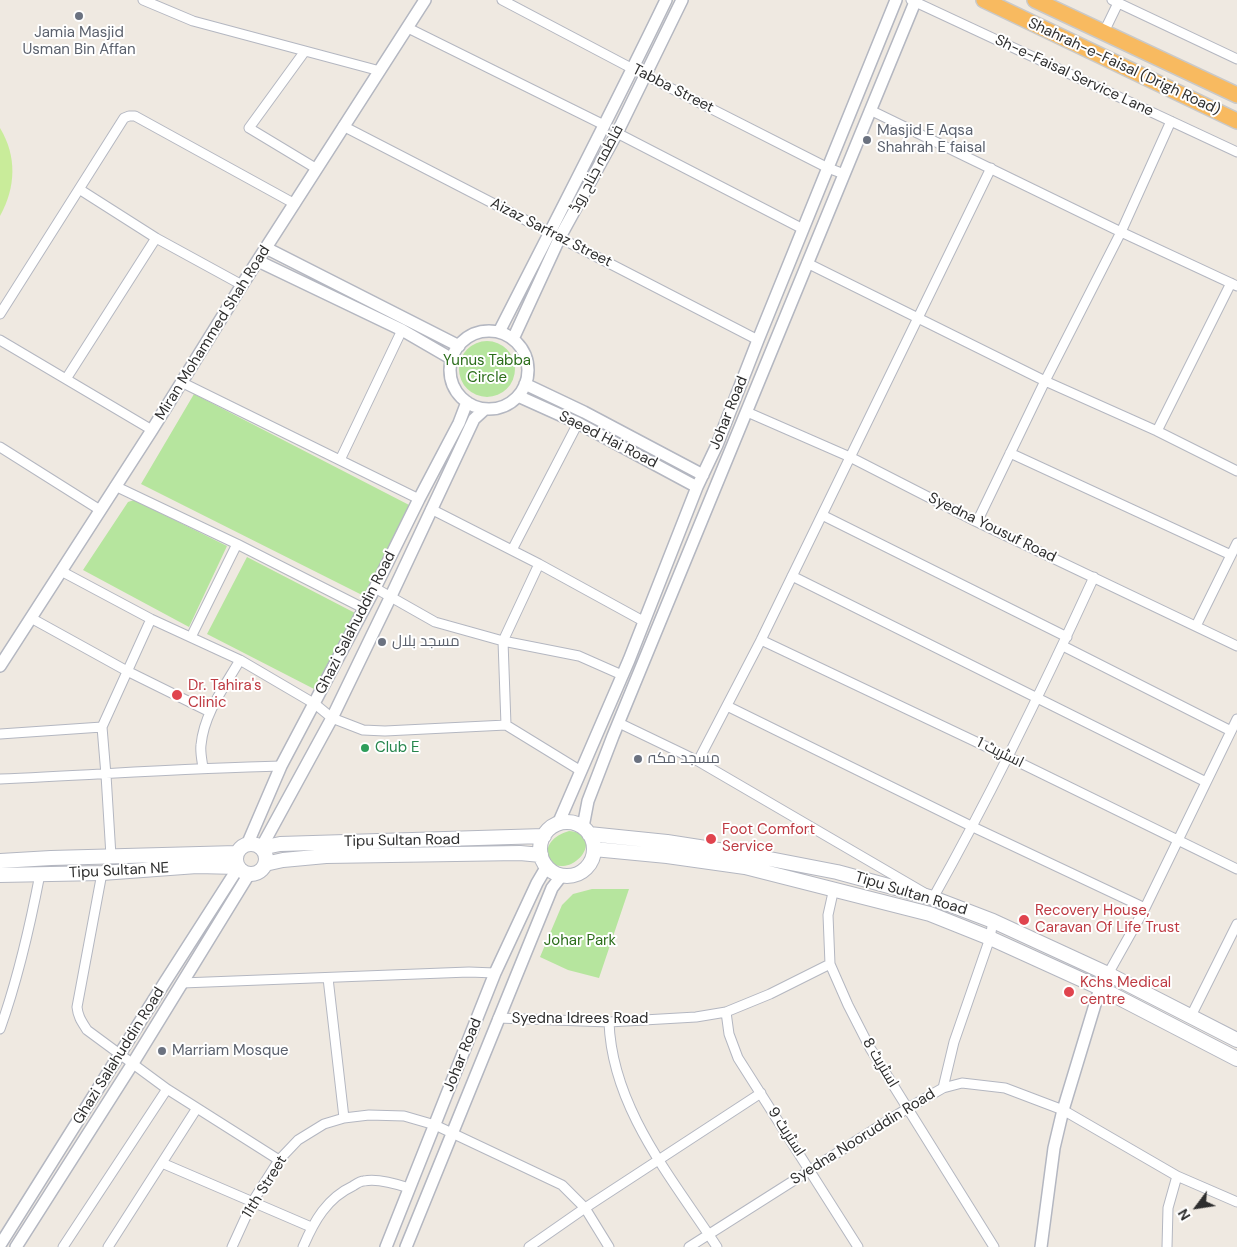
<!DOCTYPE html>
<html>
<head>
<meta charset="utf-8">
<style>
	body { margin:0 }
	#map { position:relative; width:1237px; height:1247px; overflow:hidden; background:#efe9e1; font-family:"DM Sans",sans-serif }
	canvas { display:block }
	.north { position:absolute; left:1172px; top:1182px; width:50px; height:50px; -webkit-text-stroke:4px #fff; paint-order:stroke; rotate:239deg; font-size:14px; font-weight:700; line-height:20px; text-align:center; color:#2e2e2e }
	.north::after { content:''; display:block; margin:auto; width:18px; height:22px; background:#2e2e2e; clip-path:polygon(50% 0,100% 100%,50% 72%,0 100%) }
</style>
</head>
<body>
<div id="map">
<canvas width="1237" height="1247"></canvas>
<div class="north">N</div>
</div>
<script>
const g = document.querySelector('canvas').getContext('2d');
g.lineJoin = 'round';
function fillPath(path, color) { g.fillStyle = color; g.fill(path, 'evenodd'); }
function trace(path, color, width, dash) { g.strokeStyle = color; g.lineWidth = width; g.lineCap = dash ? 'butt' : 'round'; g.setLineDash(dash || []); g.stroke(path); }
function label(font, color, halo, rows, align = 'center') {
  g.font = font + ' "DM Sans",Cairo,sans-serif'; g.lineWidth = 4; g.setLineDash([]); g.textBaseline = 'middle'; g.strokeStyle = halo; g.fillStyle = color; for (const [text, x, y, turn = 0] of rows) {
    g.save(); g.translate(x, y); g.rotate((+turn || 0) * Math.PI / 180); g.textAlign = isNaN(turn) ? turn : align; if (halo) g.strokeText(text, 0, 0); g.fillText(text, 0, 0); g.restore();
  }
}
const green = new Path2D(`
	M459 369a28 28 0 1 1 56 0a28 28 0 1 1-56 0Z
	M194 394 413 507 366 597 141 484Z
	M134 500 227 546 189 627 83 570 128 502Z
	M247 557 355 613 316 690 207 634Z
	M569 831C606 833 576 880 548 862 544 845 553 836 569 831Z
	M592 889H629L599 978 568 970 540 957 562 905 573 894Z`);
const pitch = new Path2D(`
	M0 128C17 156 16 187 0 216Z`);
const minor = new Path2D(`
	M143 0 193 21 380 71
	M502 0 633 69 828 168 844 174
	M911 0 1237 152
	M1112 0 1237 59
	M408 28 604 125
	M1104 32 1118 3
	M305 51 249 128 317 169
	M870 110 1121 232 1237 286
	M343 126 758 340
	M617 133 803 229
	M79 189 156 238 242 285
	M807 263 1045 381 1157 431 1237 471
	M0 314 124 118 129 116H135L295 204
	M0 340 152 430
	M66 379 156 238
	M181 382 419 499
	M747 412 850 457 977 522 1237 646
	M1157 431 1231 283
	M0 447 100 510
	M1010 453 1231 555
	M340 460 402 330
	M115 486 237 544 365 609
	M431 509 539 564 643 621
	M822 515 1067 637
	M977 522 1045 381 1121 232 1171 121
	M512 550 578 423
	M61 571 151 619 240 660 315 704 332 718 363 730 385 731 506 725 581 771
	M792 576 1206 782
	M375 588 435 622 503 641 579 656 622 675
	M31 618 127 671 210 712
	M1196 626 1237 543
	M191 637 237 544
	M761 640 1008 757 1237 869
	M1063 646 1231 731
	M727 706 973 827 1145 908
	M619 723 698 761 933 898C992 793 1044 686 1094 577
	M506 725 503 641 539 564
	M0 734 102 727
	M698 761 761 640 991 168
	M203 768C202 760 200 752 201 745 204 713 225 686 240 660
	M0 779C94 775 187 768 281 766
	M111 856 106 775 102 727 151 619
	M102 873 77 1007C78 1017 82 1022 87 1030L167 1089 279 1160
	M834 888 828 915 830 964 848 1005 870 1048 994 1247
	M1108 974 1145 908 1237 719
	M328 978 344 1118
	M182 983 469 972 495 973
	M726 1012 729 1034 738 1058 858 1247
	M1191 1016 1237 924
	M498 1018 609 1022 696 1017 726 1012 770 994 830 964
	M609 1022C612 1108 672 1178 717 1247
	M0 1029C18 979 30 926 40 874
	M943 1088 954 1042 990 938 993 921
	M162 1163 311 1227
	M63 1247 167 1089
	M108 1247 197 1108
	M232 1247 253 1201 279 1160 298 1140 324 1124 344 1118 369 1115 404 1116 435 1125 562 1185 585 1208 609 1247
	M303 1247C314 1221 327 1198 353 1186 356 1184 360 1181 364 1181 377 1178 397 1184 409 1188
	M529 1247 585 1208 761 1093
	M689 1247 908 1108 943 1088 962 1083 1005 1088 1063 1110 1177 1176 1237 1202
	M1167 1247 1168 1208 1177 1176`);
const tertiary = new Path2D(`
	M266 248 459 346
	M258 261 402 330 452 359
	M450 370a39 39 0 1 1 78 0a39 39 0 1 1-78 0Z
	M499 332C555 222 612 112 666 0
	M513 339 560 237 617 133 682 0
	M525 384 584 412 703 475
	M518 396 578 423 697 487
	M0 666 152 430 242 285 425 0
	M558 824 629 660 697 487 717 445 758 340 896 0
	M583 827 588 801 613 736 915 2
	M247 845 281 766 375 588 419 499 459 423 467 402
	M261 848 332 718 391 596 474 419 485 409
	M0 1245 165 982 238 868
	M16 1247 133 1063 249 874
	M386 1247 495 973 537 883 547 866
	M406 1247 552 888 562 875
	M1041 1247 1054 1148 1063 1110 1100 988`);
const secondary = new Path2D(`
	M540 849a27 27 0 1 1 54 0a27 27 0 1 1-54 0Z
	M589 834 667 842 744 854 837 872 933 898 993 921 1108 974 1237 1040
	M236 859a15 15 0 1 1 30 0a15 15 0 1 1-30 0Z
	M261 848 280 844 544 836
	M594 849 667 856 745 867 930 914 990 938 1100 988 1237 1059
	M0 861 51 858 237 853
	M265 864 283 860 326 856 520 853 541 855
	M0 875 102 873 197 866 238 867`);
const trunk = new Path2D(`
	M984 0 1237 121
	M1035 0 1237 95`);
const markers = [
	[79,16,5,"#6b7280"],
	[867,140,5,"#6b7280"],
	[382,642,5,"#6b7280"],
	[177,695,6,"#e0444e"],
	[365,748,5,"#2e9e5b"],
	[638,759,5,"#6b7280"],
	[711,839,6,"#e0444e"],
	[1024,920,6,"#e0444e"],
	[1069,992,6,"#e0444e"],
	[162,1051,5,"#6b7280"]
];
const worshipNames = [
	["Jamia Masjid",79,33,"center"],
	["Usman Bin Affan",79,50,"center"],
	["Masjid E Aqsa",877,131],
	["Shahrah E faisal",877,148],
	["مسجد بلال",392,642],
	["مسجد مکہ",648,759],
	["Marriam Mosque",172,1051]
];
const streetNames = [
	["Shahrah-e-Faisal (Drigh Road)",1124,67,25],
	["Sh-e-Faisal Service Lane",1074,76,25],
	["Tabba Street",673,89,27],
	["فاطمہ جناح روڈ",597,169,-62],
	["Aizaz Sarfraz Street",551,233,27],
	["Miran Mohammed Shah Road",213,333,-58],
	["Johar Road",729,413,-68],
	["Saeed Hai Road",608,440,27],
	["Syedna Yousuf Road",992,528,26],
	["Ghazi Salahuddin Road",356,623,-63],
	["اسٹریٹ 1",1000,753,26],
	["Tipu Sultan Road",402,841,-1],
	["Tipu Sultan NE",119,871,-3],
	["Tipu Sultan Road",911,894,17],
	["Syedna Idrees Road",580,1019],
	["Johar Road",463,1055,-68],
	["Ghazi Salahuddin Road",119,1056,-58],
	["اسٹریٹ 8",880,1063,59],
	["اسٹریٹ 9",786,1132,57],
	["Syedna Nooruddin Road",863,1137,-32],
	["11th Street",265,1187,-58]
];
const parkNames = [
	["Yunus Tabba",487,361],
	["Circle",487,378],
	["Johar Park",580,941]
];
const healthNames = [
	["Dr. Tahira's",188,686],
	["Clinic",188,703],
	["Foot Comfort",722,830],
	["Service",722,847],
	["Recovery House,",1035,911],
	["Caravan Of Life Trust",1035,928],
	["Kchs Medical",1080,983],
	["centre",1080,1000]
];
const leisureNames = [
	["Club E",375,748]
];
fillPath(green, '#b6e59e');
fillPath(pitch, '#c9ec9a');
trace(minor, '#b4b7c1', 11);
trace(tertiary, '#b4b7c1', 14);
trace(secondary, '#b4b7c1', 16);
trace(trunk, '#c9c9c9', 18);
trace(minor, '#fff', 9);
trace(tertiary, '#fff', 11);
trace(secondary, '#fff', 14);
trace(trunk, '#f8ba60', 15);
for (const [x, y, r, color] of markers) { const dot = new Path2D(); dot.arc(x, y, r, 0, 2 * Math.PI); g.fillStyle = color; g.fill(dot); trace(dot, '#fff', 2); }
label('15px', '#5b616d', '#fff', worshipNames, 'left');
label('15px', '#2e2e2e', '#fff', streetNames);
label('15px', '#2c6e1b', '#fff', parkNames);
label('15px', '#be3a42', '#fff', healthNames, 'left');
label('15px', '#27864d', '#fff', leisureNames, 'left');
</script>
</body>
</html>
